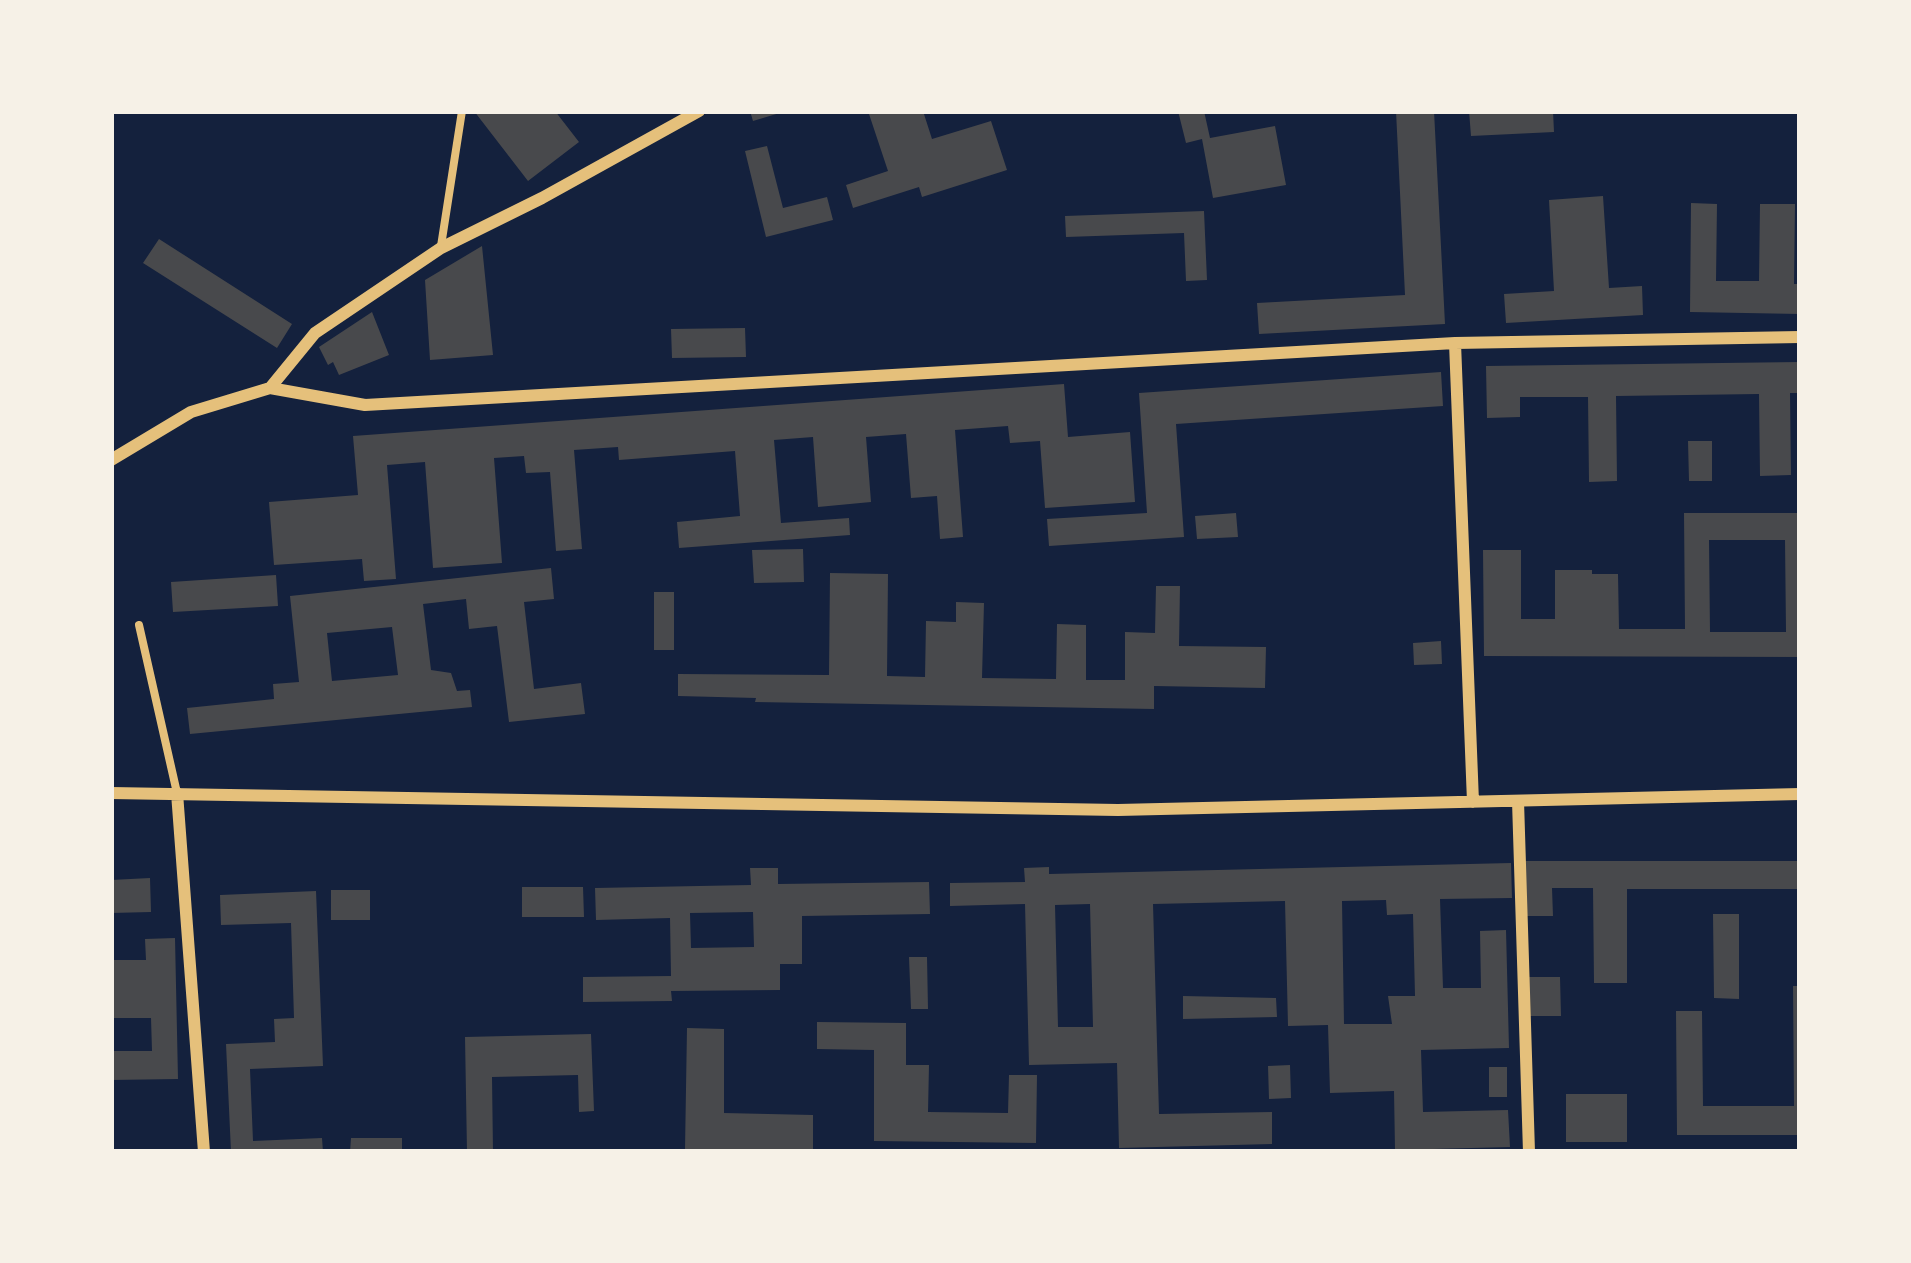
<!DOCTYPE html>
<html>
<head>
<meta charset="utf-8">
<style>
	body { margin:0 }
	#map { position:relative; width:1911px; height:1263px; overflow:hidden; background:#14213d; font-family:Roboto,sans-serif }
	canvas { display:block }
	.frame { position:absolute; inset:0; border:114px solid #f6f1e7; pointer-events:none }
</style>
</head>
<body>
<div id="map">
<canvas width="1911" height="1263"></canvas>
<div class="frame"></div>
</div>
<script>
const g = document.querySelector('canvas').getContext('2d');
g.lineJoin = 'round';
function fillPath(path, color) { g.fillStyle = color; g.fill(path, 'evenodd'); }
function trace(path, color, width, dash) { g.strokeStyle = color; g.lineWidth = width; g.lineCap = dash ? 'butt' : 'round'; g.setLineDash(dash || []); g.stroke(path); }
const building = new Path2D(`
	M474 111H555L579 142 528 181Z
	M750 111H783V112L753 121Z
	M868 111H923L932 139 991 121 1007 170 922 197 919 187 853 208 846 185 888 171Z
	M1178 111H1204L1210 138 1275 126 1286 185 1213 198 1202 139 1186 143Z
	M1396 111H1434L1445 324 1259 334 1257 303 1405 295Z
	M1469 111H1553L1554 132 1471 136Z
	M767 146 783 208 827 197 833 220 766 237 745 151Z
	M1603 196 1609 288 1642 286 1643 315 1506 323 1504 294 1554 291 1549 200Z
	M1691 203 1717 204 1716 281H1759L1760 204H1795L1794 284H1800V314L1690 312Z
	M1204 211 1207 280 1186 281 1184 233 1066 237 1065 216Z
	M159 239 292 324 277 348 143 263Z
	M482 246 493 355 430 360 425 280Z
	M372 312 389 355 339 375 333 362 328 365 319 347Z
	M745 328 746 357 672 358 671 329Z
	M1800 362V393H1790L1791 475 1760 476 1759 394 1616 396 1617 481 1589 482 1588 397H1520V417L1487 418 1486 366Z
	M1441 372 1443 406 1176 424 1184 537 1049 546 1047 519 1147 513 1139 393Z
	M1064 384 1068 437 1130 432 1135 502 1045 508 1040 441 1010 443 1008 426 955 430 963 537 940 539 937 496 911 498 906 434 866 437 871 502 818 507 813 437 774 440 781 523 849 518 850 535 679 548 677 522 740 516 735 451 619 460 618 447 574 450 582 549 556 551 550 472 526 473 524 456 494 458 502 563 433 568 425 462 387 465 396 579 364 581 362 559 274 565 269 502 358 495 353 436Z
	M1688 441H1712V481H1689Z
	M1236 513 1238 537 1197 539 1195 516Z
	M1684 513H1800V657L1484 656 1483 550H1521V619H1555V570H1592V574H1618L1619 629H1685ZM1709 540H1785L1786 632H1710Z
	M803 549 804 582 754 583 752 550Z
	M551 568 554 599 524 602 534 689 581 683 585 714 509 722 497 626 469 629 466 599 423 604 431 670 451 673 457 691 470 690 472 707 190 734 187 708 274 699 273 684 299 682 290 596ZM392 627 398 675 332 681 327 633Z
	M830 573 888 574 887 676 925 677 926 621 956 622V602L984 603 982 678 1056 679 1057 624 1086 625V680H1125V632L1155 633 1156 586H1180L1179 646 1266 647 1265 688 1154 686V709L755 702 756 698 678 696V674L829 675Z
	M276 575 278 606 173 612 171 582Z
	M654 592H674V650H654Z
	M1441 641 1442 664 1414 665 1413 643Z
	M1524 861H1800V889H1627V983H1594L1593 888H1552L1553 916H1524Z
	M1511 863 1512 898 1440 899 1443 988H1481L1480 931 1506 930 1509 1048 1421 1050 1423 1112 1508 1110 1510 1147 1395 1150 1394 1091 1330 1093 1328 1025 1288 1026 1285 901 1153 904 1159 1114 1272 1112V1144L1119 1148 1117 1063 1029 1065 1025 904 950 906V883L1025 882 1024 868 1049 867V874ZM1386 900 1387 915 1413 914 1415 996H1388L1392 1024H1344L1342 901ZM1090 904 1093 1027H1058L1055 905Z
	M750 868H778V884L929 882 930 914 802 916V964H780V990L671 991 672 1001 583 1002V977L671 976 670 918 596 920 595 888 751 885ZM753 912 754 947 691 948 690 913Z
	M150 878 151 912 111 913V880Z
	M522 887H583L584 917H522Z
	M331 890H370V920H331Z
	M316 891 323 1066 250 1069 253 1141 322 1138 323 1152H231L226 1044 275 1042 274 1019 294 1018 291 923 221 925 220 895Z
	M1713 914H1739V999L1714 998Z
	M175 938 178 1079 111 1080V1051H152L151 1018H111V960H146L145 939Z
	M909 957H927L928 1009H911Z
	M1527 977H1560L1561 1016H1527Z
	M1793 986H1800V1135H1677L1676 1011H1702L1703 1106H1794Z
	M1183 996 1276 998 1277 1017 1183 1019Z
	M817 1022 906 1023V1065H929L928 1112 1008 1113 1009 1075H1037L1036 1143 874 1141V1050L817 1049Z
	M687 1028 724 1029V1113L813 1115V1151L685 1149Z
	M591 1034 594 1111 579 1112 578 1075 492 1077 493 1152H467L465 1037Z
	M1290 1065 1291 1098 1269 1099 1268 1066Z
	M1489 1067H1507V1097H1489Z
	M1566 1094H1627V1142H1566Z
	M351 1138H402V1152H350Z`);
const service = new Path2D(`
	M441 246 462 111
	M139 625 177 793`);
const minor = new Path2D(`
	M1455 343 1473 802
	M270 388 315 333 441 248 542 198 699 111
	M111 460 191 412 270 388 365 405 1455 343 1800 337
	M111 793 1118 810 1800 794
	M177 793 204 1152
	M1518 801 1529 1152`);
fillPath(building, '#48494c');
trace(service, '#e5c07b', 8);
trace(minor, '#e5c07b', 12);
</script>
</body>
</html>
